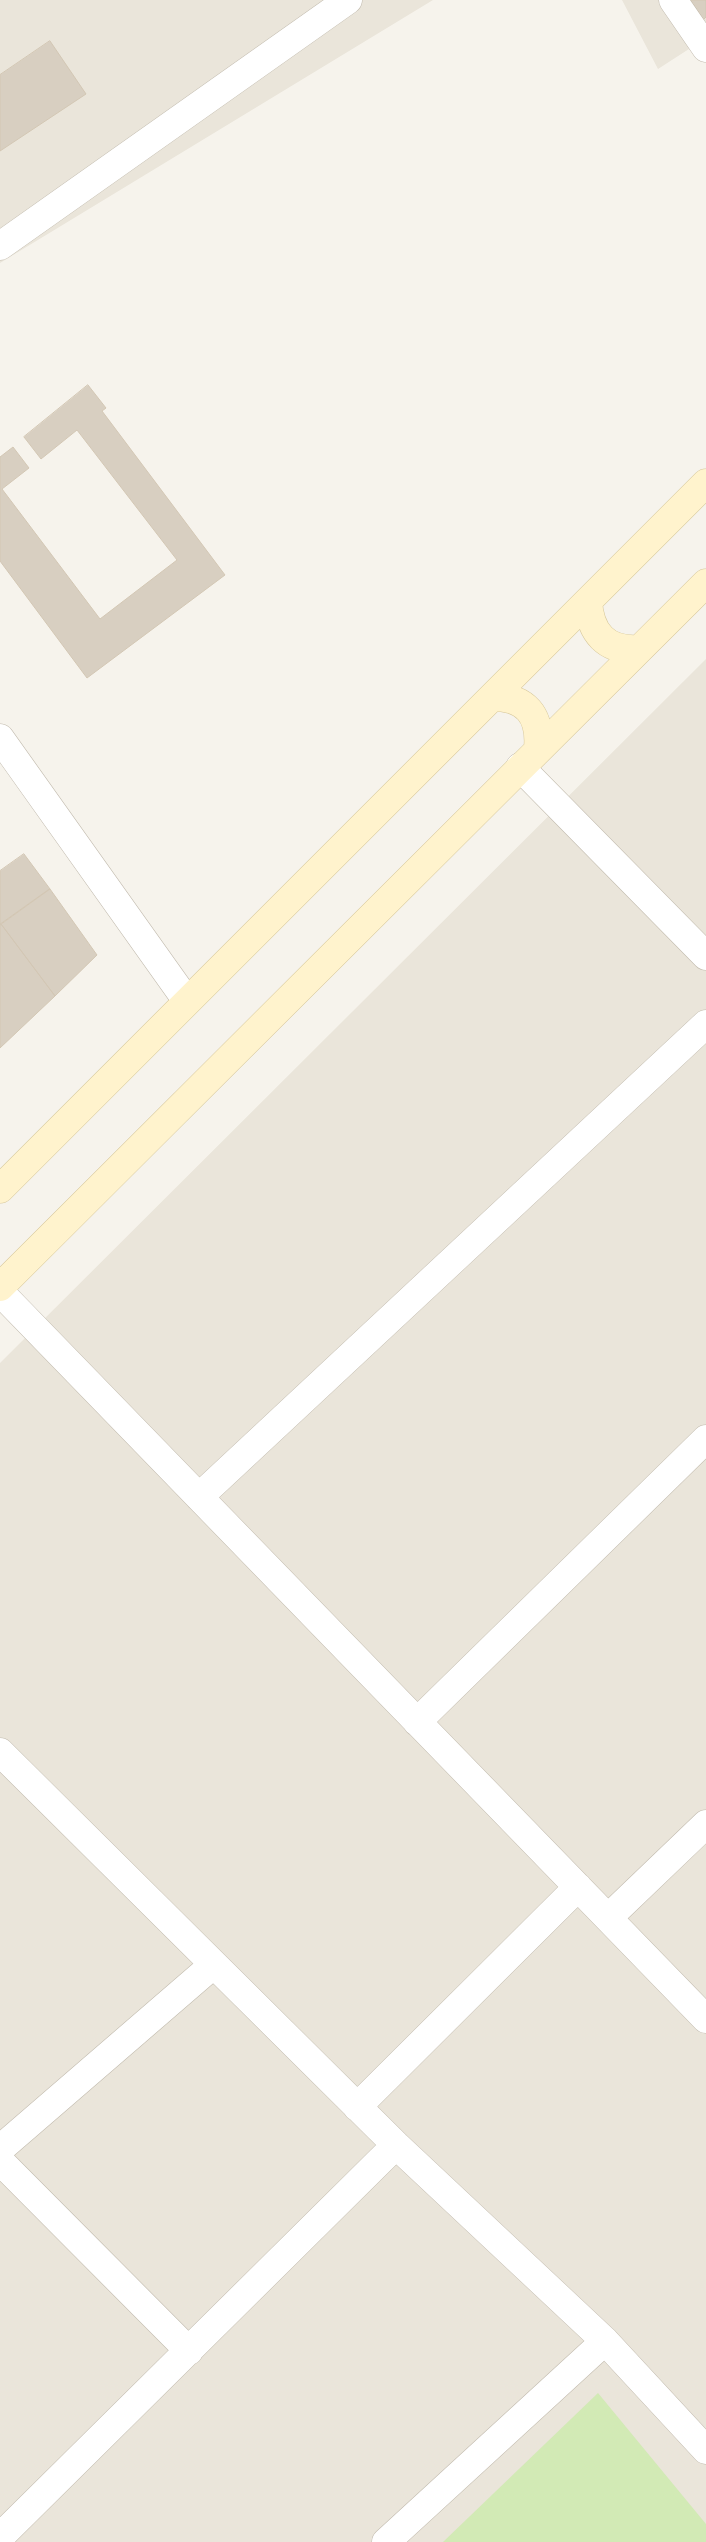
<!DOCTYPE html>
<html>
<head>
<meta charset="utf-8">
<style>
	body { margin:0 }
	canvas { display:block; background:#f6f3ec }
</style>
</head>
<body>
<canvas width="706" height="2542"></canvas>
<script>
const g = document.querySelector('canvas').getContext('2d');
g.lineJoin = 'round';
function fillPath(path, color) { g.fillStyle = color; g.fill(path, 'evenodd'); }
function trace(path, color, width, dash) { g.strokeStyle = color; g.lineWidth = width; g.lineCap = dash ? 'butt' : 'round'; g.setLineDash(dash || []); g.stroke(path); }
const residential = new Path2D(`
	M0 0H433L0 263Z
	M622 0H706V38L658 69Z
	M706 659V2542H0V1363Z`);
const green = new Path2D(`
	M598 2393 706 2524V2542H443Z`);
const building = new Path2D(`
	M691 0H706V17L704 19Z
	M50 41 86 94 0 151V75Z
	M88 385 106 408 102 411 225 575 87 678 0 561V457L13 447 29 468 2 489 100 619 177 560 77 430 41 459 24 437Z
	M24 854 50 889 0 925V871Z
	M50 889 97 955 55 996 1 924Z
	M1 924 55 996 0 1048V925Z`);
const minor = new Path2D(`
	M673 0 706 48
	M0 246 348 0
	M0 738 187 1001
	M520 767 706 956
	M0 1292 706 2019
	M199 1497 706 1024
	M417 1722 706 1439
	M0 1752 396 2145 605 2341 706 2450
	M608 1918 706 1824
	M357 2107 578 1887
	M0 2149 213 1965
	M0 2161 189 2351
	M0 2537 396 2145
	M386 2542 605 2341`);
const secondary = new Path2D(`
	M588 601C590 633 606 651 638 649
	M492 697C526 697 541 715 538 749
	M0 1189 706 483
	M0 1287 706 583`);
fillPath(residential, '#eae5da');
fillPath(green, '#d2eab5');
fillPath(building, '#d8cfc1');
trace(building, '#d3c7b4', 1);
trace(minor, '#c2bbae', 29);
trace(secondary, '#d6c79b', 29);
trace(minor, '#fff', 28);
trace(secondary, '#fff3cd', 28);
</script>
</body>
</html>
